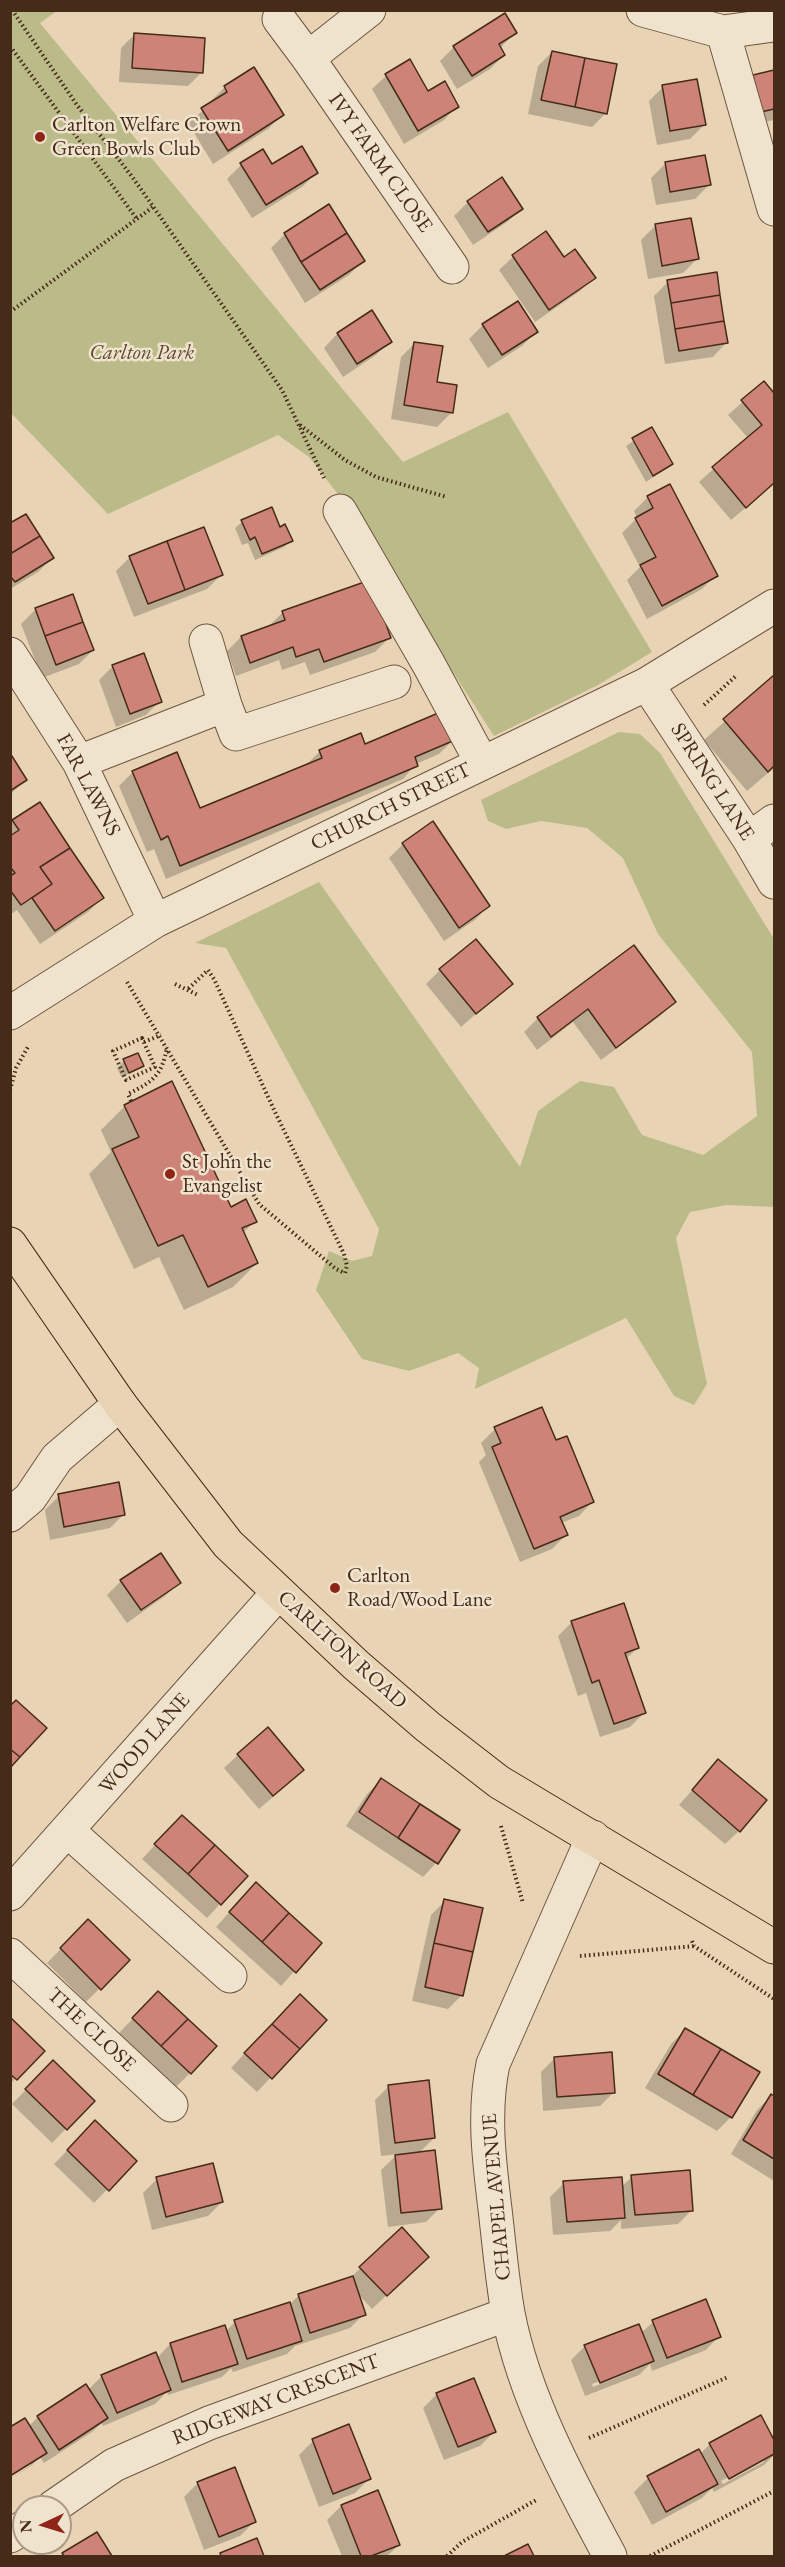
<!DOCTYPE html>
<html>
<head>
<meta charset="utf-8">
<style>
	body { margin:0 }
	#map { position:relative; width:785px; height:2567px; overflow:hidden; background:#e8d4b4; font-family:"EB Garamond",serif }
	canvas { display:block }
	.frame { position:absolute; inset:0; border:12px solid #472b19; pointer-events:none }
	.north { position:absolute; left:12px; top:2495px; width:60px; height:60px; box-sizing:border-box; background:#f0e3ce; border:2px solid #ac9986; border-radius:50%; rotate:266deg; font-size:16px; font-weight:700; line-height:24px; text-align:center; color:#472b19 }
	.north::after { content:''; display:block; margin:auto; width:21px; height:27px; background:#8f2418; clip-path:polygon(50% 0,100% 100%,50% 72%,0 100%) }
</style>
</head>
<body>
<div id="map">
<canvas width="785" height="2567"></canvas>
<div class="frame"></div>
<div class="north">N</div>
</div>
<script>
const g = document.querySelector('canvas').getContext('2d');
g.lineJoin = 'round';
function fillPath(path, color) { g.fillStyle = color; g.fill(path, 'evenodd'); }
function trace(path, color, width, dash) { g.strokeStyle = color; g.lineWidth = width; g.lineCap = dash ? 'butt' : 'round'; g.setLineDash(dash || []); g.stroke(path); }
function label(font, color, halo, rows, align = 'center') {
  g.font = font + ' "EB Garamond",serif'; g.lineWidth = 5; g.setLineDash([]); g.textBaseline = 'middle'; g.strokeStyle = halo; g.fillStyle = color; for (const [text, x, y, turn = 0] of rows) {
    g.save(); g.translate(x, y); g.rotate((+turn || 0) * Math.PI / 180); g.textAlign = isNaN(turn) ? turn : align; if (halo) g.strokeText(text, 0, 0); g.fillText(text, 0, 0); g.restore();
  }
}
const green = new Path2D(`
	M11 11H57L40 23 403 462 508 412 652 652 598 685 494 736 344 502 309 457 278 435 108 514 11 413Z
	M619 732 640 734 660 753 774 939V1207L727 1205 690 1212 676 1238 707 1384 694 1405 674 1396 626 1318 475 1389 479 1368 458 1353 409 1371 362 1359 316 1290 329 1251 352 1261 372 1256 379 1229 226 948 195 943 319 882 520 1167 538 1111 580 1081 614 1087 642 1135 703 1155 757 1116 752 1052 658 934 623 858 587 828 541 821 506 829 488 821 481 800Z`);
const shadow = new Path2D(`
	M515 33 500 48 504 55 490 69 457 89 440 61 454 47Z
	M135 34 202 72 188 86 119 82 121 48Z
	M552 52 606 113 592 127 528 114 538 66Z
	M774 72V120L748 125 740 90 754 76Z
	M386 76 457 106 444 120 404 144 372 89Z
	M225 87 282 115 268 129 213 164 188 123 212 103 211 101Z
	M663 87 704 125 690 139 657 145 649 101Z
	M665 164 709 185 695 199 656 205 651 178Z
	M241 165 272 166 316 173 302 187 252 218 227 179Z
	M501 179 521 209 507 222 473 245 454 216 468 202Z
	M655 226 697 259 683 273 648 279 641 240Z
	M546 233 564 259 594 277 580 291 535 322 499 270 513 257Z
	M285 234 363 261 349 275 305 303 271 248Z
	M668 282 727 342 713 357 665 364 654 296Z
	M372 312 390 341 376 355 343 377 324 348 337 334Z
	M483 325 536 332 522 346 488 368 469 339Z
	M415 343 451 413 437 427 391 419 401 357Z
	M764 383 774 395V484L731 520 699 482 748 438 728 415Z
	M651 429 672 464 646 482 626 446Z
	M648 497 716 575 702 589 647 619 627 580 640 567 622 533 637 518 634 511Z
	M242 522 279 529 291 541 284 547 255 560 248 543 242 545 235 528Z
	M10 525 52 558 38 572 10 589Z
	M130 557 221 575 207 589 134 617 116 571Z
	M72 596 93 650 79 664 42 678 21 624 35 610Z
	M283 612 389 638 375 652 310 675 305 662 282 670 279 660 236 676 227 651 241 637 269 626Z
	M113 666 160 701 146 715 116 727 99 680Z
	M774 677V768L747 791 704 740Z
	M360 735 364 746 453 740 439 754 416 764 403 779 166 879 154 849 147 852 119 786 133 772 200 810 305 766 319 752Z
	M10 756 25 780 10 795Z
	M13 822 102 898 88 912 40 944 17 910 10 915V824Z
	M403 844 488 906 475 920 444 941 389 858Z
	M633 947 674 1002 660 1016 601 1060 573 1022 537 1050 524 1032 538 1018Z
	M440 970 511 983 461 1027 426 984Z
	M124 1061 142 1065 122 1078 117 1068Z
	M125 1106 230 1209 255 1221 243 1233 257 1263 233 1287 184 1310 159 1257 134 1269 89 1174 111 1152 101 1130Z
	M495 1429 555 1442 592 1502 579 1516 561 1523 566 1535 552 1549 520 1562 479 1462 486 1455 481 1443Z
	M59 1496 124 1514 110 1528 50 1540 45 1510Z
	M121 1581 179 1583 165 1596 127 1623 107 1595Z
	M572 1622 637 1648 626 1659 644 1713 630 1727 600 1737 586 1693 578 1696 558 1636Z
	M238 1755 288 1784 259 1809 224 1768Z
	M718 1761 739 1831 725 1844 679 1805Z
	M381 1780 436 1863 423 1877 346 1826 367 1794Z
	M168 1831 220 1904 207 1918 142 1859Z
	M242 1898 320 1943 281 1986 216 1927Z
	M445 1901 462 1995 448 2009 412 2001 431 1915Z
	M88 1921 128 1960 86 2002 47 1963Z
	M144 2007 190 2073 176 2087 119 2033Z
	M286 2009 325 2020 257 2092 231 2068Z
	M10 2019 43 2051 10 2084Z
	M685 2030 731 2117 717 2131 645 2088 671 2044Z
	M555 2058 614 2092 600 2106 543 2111 541 2072Z
	M53 2062 93 2101 52 2143 12 2104Z
	M389 2086 434 2138 418 2154 440 2208 426 2222 388 2227 381 2170 398 2154 381 2156 375 2100Z
	M771 2096 774 2098V2181L731 2154 757 2110Z
	M95 2122 135 2161 94 2203 54 2164Z
	M632 2177 692 2210 678 2224 621 2229V2220L610 2231 553 2235 550 2197 564 2183 621 2187Z
	M157 2179 222 2202 208 2216 152 2230 143 2193Z
	M402 2229 413 2270 372 2309 358 2294 364 2314 350 2328 295 2346 287 2354 233 2372 231 2368 222 2377 168 2395 167 2392 155 2404 103 2426 102 2423 92 2432 44 2463 40 2457 31 2466 10 2479 31 2465 28 2427 38 2417 88 2390 102 2376 157 2358 170 2344 226 2331 235 2322 291 2303 299 2295 349 2279Z
	M653 2322 719 2336 706 2350 652 2371 650 2364 639 2375 585 2396 571 2360 585 2346 641 2333ZM638 2366V2369L593 2387 592 2384Z
	M437 2394 494 2432 480 2446 444 2460 423 2408Z
	M760 2417 774 2444V2455L764 2465 714 2492 712 2488 702 2498 652 2525 634 2492 648 2478 700 2454 710 2444ZM764 2458V2462L723 2484 721 2481Z
	M349 2426 369 2479 355 2493 319 2507 299 2455 313 2441Z
	M198 2483 254 2522 240 2536 204 2550 184 2497Z
	M377 2492 399 2545 387 2556H342L327 2520 341 2506Z
	M96 2534 110 2556H61L63 2554Z
	M256 2540 263 2556H219L221 2555Z`);
const building = new Path2D(`
	M505 13 517 33 499 44 505 55 472 76 453 46Z
	M134 33 205 38 203 73 132 68Z
	M552 51 585 58 575 107 541 100Z
	M585 58 617 64 607 114 575 107Z
	M410 59 428 91 445 81 459 107 418 131 385 74Z
	M254 67 284 115 228 151 201 108 227 92 224 86Z
	M774 70V109L761 112 753 75Z
	M697 79 706 125 670 131 662 85Z
	M302 146 318 173 266 205 240 163 263 149 272 164Z
	M705 155 711 185 670 192 665 162Z
	M502 177 523 209 488 232 467 201Z
	M329 204 347 233 301 262 284 233Z
	M691 218 699 259 662 266 655 224Z
	M546 231 564 257 575 249 596 278 549 310 512 255Z
	M347 233 365 261 320 290 301 262Z
	M717 272 720 295 671 303 667 280Z
	M720 295 724 321 675 329 671 303Z
	M518 301 538 332 502 355 482 324Z
	M372 310 392 342 357 364 337 333Z
	M724 321 728 343 679 351 675 329Z
	M414 342 443 346 437 382 457 385 453 413 404 405Z
	M764 381 774 393V483L746 508 712 467 762 425 741 400Z
	M652 427 673 464 653 476 632 438Z
	M670 484 718 576 662 606 640 565 656 557 635 518 653 508 647 496Z
	M272 507 280 527 285 524 293 541 262 554 255 537 250 540 241 520Z
	M26 514 40 536 10 554V523Z
	M204 527 223 575 185 590 167 541Z
	M40 536 54 558 15 582 10 576V554Z
	M167 541 185 590 148 604 129 556Z
	M370 580 391 638 324 662 319 649 296 657 293 647 250 663 241 636 285 620 282 611Z
	M73 594 83 622 45 636 35 608Z
	M83 622 94 650 56 665 45 636Z
	M144 653 162 702 130 714 112 665Z
	M774 675V766L768 772 723 719Z
	M443 711 455 740 415 757 418 766 180 866 168 836 161 840 132 771 177 752 200 808 322 758 319 750 361 733 365 744Z
	M10 753 27 780 10 791Z
	M40 802 70 848 40 867 52 884 21 905 10 890V876L15 873 10 867V836L19 830 12 820Z
	M433 821 490 906 459 928 402 843Z
	M70 848 104 898 55 931 32 898 52 884 40 867Z
	M476 939 513 984 476 1014 439 969Z
	M634 945 676 1002 616 1048 588 1009 551 1037 537 1017Z
	M138 1053 144 1066 129 1073 123 1059Z
	M172 1081 231 1207 246 1199 257 1222 242 1228 258 1263 208 1287 183 1235 158 1246 112 1149 139 1137 124 1105Z
	M542 1407 556 1440 567 1436 594 1502 560 1517 568 1535 534 1549 492 1447 501 1443 494 1427Z
	M119 1482 125 1515 64 1527 58 1494Z
	M161 1553 181 1583 141 1610 120 1580Z
	M624 1603 639 1648 625 1653 646 1713 614 1724 599 1680 592 1683 571 1621Z
	M16 1700 47 1728 20 1757 10 1749V1706Z
	M268 1727 304 1770 273 1796 237 1754Z
	M10 1749 20 1757 10 1768Z
	M718 1759 767 1800 740 1832 692 1790Z
	M381 1778 420 1804 398 1838 359 1812Z
	M420 1804 460 1830 438 1864 398 1838Z
	M182 1815 215 1845 188 1874 154 1844Z
	M215 1845 248 1876 221 1905 188 1874Z
	M256 1882 289 1913 262 1942 229 1912Z
	M444 1899 483 1908 473 1952 434 1943Z
	M289 1913 322 1943 296 1973 262 1942Z
	M88 1919 130 1960 101 1990 60 1948Z
	M434 1943 473 1952 463 1996 425 1987Z
	M158 1991 188 2019 161 2046 132 2018Z
	M300 1994 327 2020 300 2049 272 2024Z
	M10 2017 45 2051 17 2080 10 2074Z
	M188 2019 217 2046 191 2074 161 2046Z
	M272 2024 300 2049 272 2079 244 2053Z
	M685 2028 721 2049 693 2095 658 2074Z
	M721 2049 760 2072 732 2118 693 2095Z
	M612 2052 615 2093 557 2097 554 2057Z
	M53 2060 95 2101 67 2130 25 2089Z
	M429 2080 435 2138 395 2143 388 2085Z
	M771 2094 774 2096V2159L743 2140Z
	M95 2120 137 2161 109 2191 67 2150Z
	M435 2150 442 2209 401 2213 395 2155Z
	M213 2163 223 2202 166 2217 156 2177Z
	M690 2170 693 2211 635 2215 631 2175Z
	M622 2177 625 2218 567 2222 563 2181Z
	M402 2227 429 2257 387 2296 359 2267Z
	M353 2276 366 2315 310 2333 298 2294Z
	M706 2299 721 2337 667 2358 652 2320Z
	M290 2302 302 2341 247 2359 234 2320Z
	M639 2324 654 2361 600 2383 584 2345Z
	M225 2325 238 2364 182 2382 170 2343Z
	M156 2352 171 2390 117 2413 101 2375Z
	M474 2378 496 2432 458 2447 436 2393Z
	M86 2384 108 2418 59 2450 37 2416Z
	M761 2415 774 2440V2454L729 2479 709 2443Z
	M25 2418 47 2453 10 2476V2427Z
	M349 2424 371 2479 333 2494 312 2439Z
	M699 2449 718 2484 666 2512 647 2476Z
	M235 2467 256 2522 219 2537 197 2482Z
	M378 2490 400 2545 371 2556H361L341 2505Z
	M97 2532 112 2556H64L62 2553Z
	M257 2538 264 2556H221L220 2553Z
	M528 2544 534 2556H504Z`);
const path = new Path2D(`
	M12 10 77 105 133 178 282 390 324 478
	M10 46 137 219
	M10 312 153 207
	M300 425 345 460 376 477 447 497
	M704 705 736 676
	M127 982 259 1204 336 1269 345 1273 347 1266 344 1254 275 1112 214 979 208 970 187 990
	M175 984 198 995
	M142 1038 155 1067 126 1080 113 1051Z
	M144 1042 161 1035
	M10 1090 16 1068 29 1045
	M131 1101 128 1094C154 1081 162 1075 167 1047
	M501 1826 523 1903
	M692 1941 694 1946 774 1999
	M580 1956 695 1946
	M589 2438 728 2377
	M447 2556 462 2542 538 2499
	M650 2556 774 2491`);
const minor = new Path2D(`
	M369 10 308 58 452 267
	M643 10 723 32 774 25
	M279 19 308 58
	M723 32 774 209
	M340 511 428 663 482 763
	M206 641 225 705
	M10 654 79 762 155 921
	M647 684 749 839 774 882
	M79 762 225 705 236 734 394 682
	M749 839 774 821
	M10 1013 155 921 647 684 774 606
	M10 1515 30 1498 57 1458 120 1404
	M68 1831 230 1976
	M593 1837 493 2064C483 2112 489 2160 495 2209 499 2243 502 2279 508 2313 524 2397 570 2482 610 2556
	M10 1894 278 1593
	M10 1955 171 2105
	M53 2507 114 2465 209 2423 508 2314
	M10 2536 24 2527`);
const major = new Path2D(`
	M10 1244 120 1404 228 1544 356 1665 428 1727 499 1782 774 1947`);
const markers = [
	[40,137,6,"#8f2418"],
	[170,1174,6,"#8f2418"],
	[335,1588,6,"#8f2418"]
];
const poiNames = [
	["Carlton Welfare Crown",52,125],
	["Green Bowls Club",52,149],
	["St John the",182,1162],
	["Evangelist",182,1186],
	["Carlton",347,1576],
	["Road/Wood Lane",347,1600]
];
const streetNames = [
	["IVY FARM CLOSE",380,163,55],
	["SPRING LANE",712,782,57],
	["FAR LAWNS",88,785,62],
	["CHURCH STREET",391,807,-26],
	["CARLTON ROAD",342,1650,42],
	["WOOD LANE",145,1744,-49],
	["THE CLOSE",91,2030,43],
	["CHAPEL AVENUE",497,2197,-95],
	["RIDGEWAY CRESCENT",276,2400,-21]
];
const parkNames = [
	["Carlton Park",142,353]
];
fillPath(green, '#bbbb89');
fillPath(shadow, '#0003');
fillPath(building, '#ce8378');
trace(building, '#472b19', 1.5);
trace(minor, '#6f5540', 35);
trace(major, '#472b19', 35);
trace(path, '#472b19', 4, [1.5, 3]);
trace(minor, '#f0e3ce', 33);
trace(major, '#e8d4b4', 33);
for (const [x, y, r, color] of markers) { const dot = new Path2D(); dot.arc(x, y, r, 0, 2 * Math.PI); g.fillStyle = color; g.fill(dot); trace(dot, '#f0e3ce', 2); }
label('21px', '#472b19', '#f0e3ce', poiNames, 'left');
label('21px', '#472b19', '#f0e3ce', streetNames);
label('italic 21px', '#5e482f', '#f0e3ce', parkNames);
</script>
</body>
</html>
